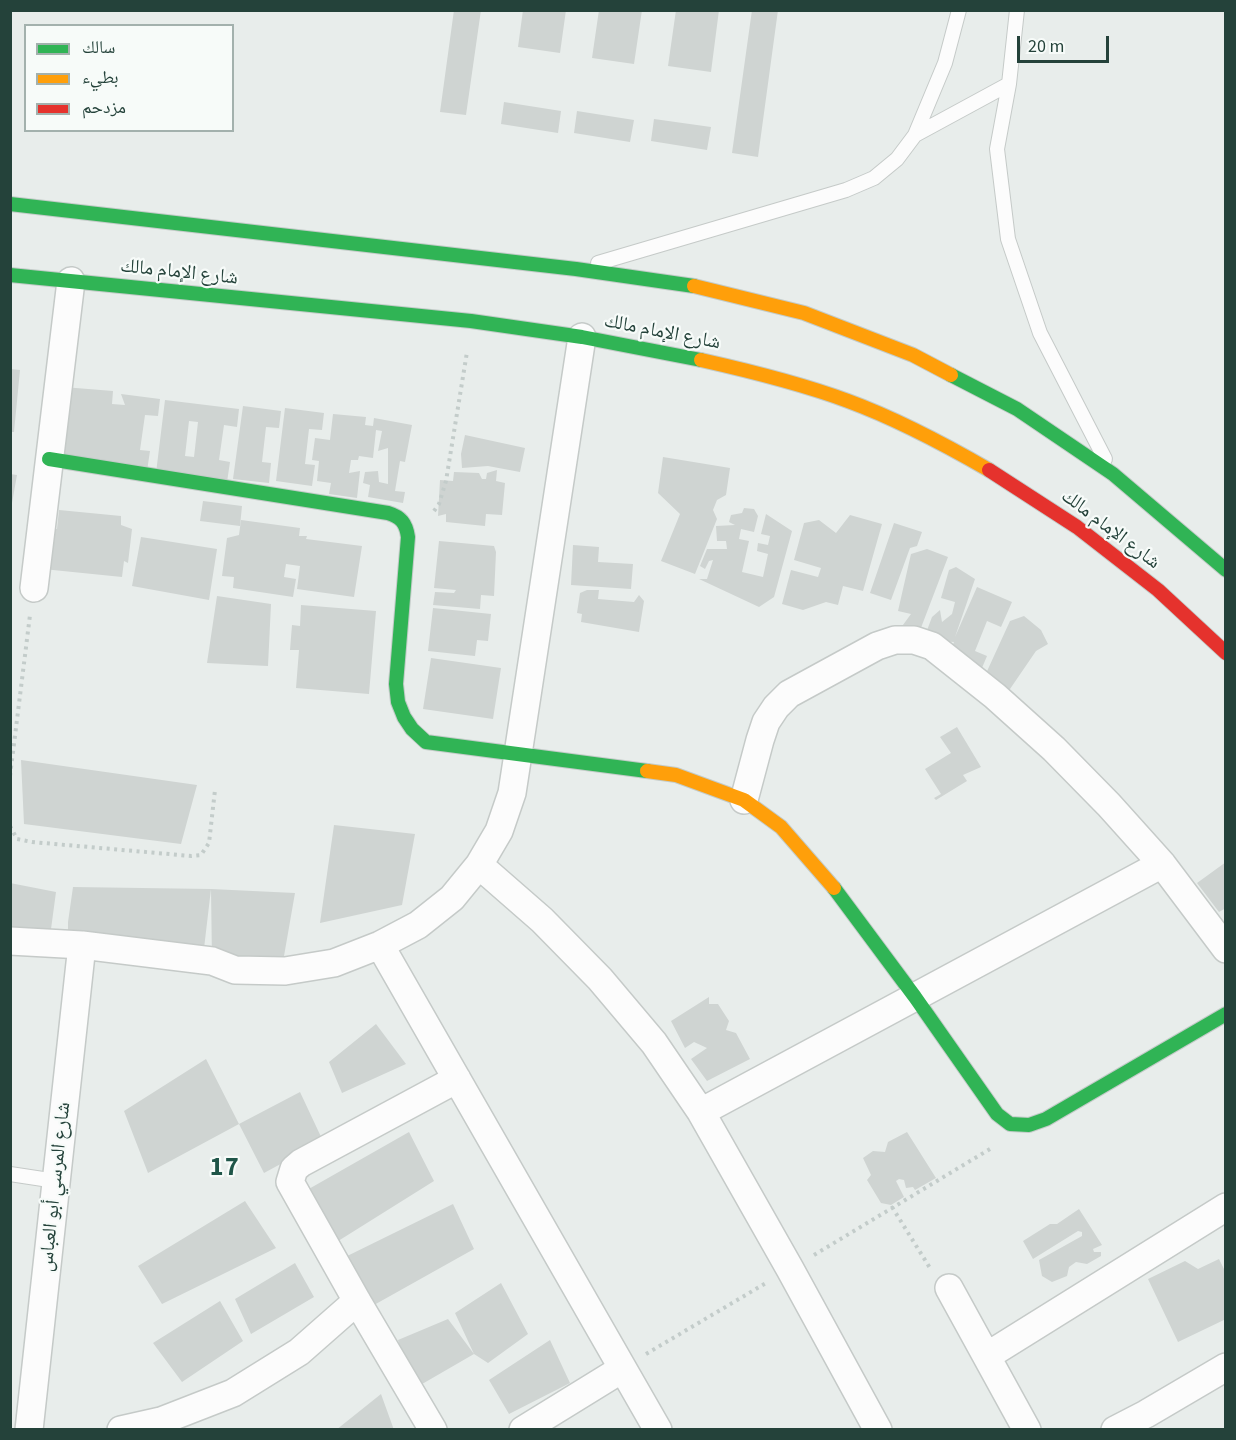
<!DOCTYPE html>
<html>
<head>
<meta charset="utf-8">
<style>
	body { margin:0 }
	#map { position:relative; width:1236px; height:1440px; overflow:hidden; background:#e8edeb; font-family:"Source Sans 3","Noto Naskh Arabic",sans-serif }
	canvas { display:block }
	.frame { position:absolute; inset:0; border:12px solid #24423a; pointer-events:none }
	.legend { position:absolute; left:24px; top:24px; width:210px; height:108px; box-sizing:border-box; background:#f7fbf9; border:2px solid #a3b1ad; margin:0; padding:8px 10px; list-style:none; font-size:18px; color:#24423a }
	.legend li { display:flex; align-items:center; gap:12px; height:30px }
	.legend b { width:30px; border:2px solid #a3b1ad }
	.scale { position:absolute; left:1017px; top:36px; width:92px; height:27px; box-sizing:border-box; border:3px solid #24423a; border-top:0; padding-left:8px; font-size:18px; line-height:21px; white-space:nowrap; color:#24423a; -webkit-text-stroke:4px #f7fbf9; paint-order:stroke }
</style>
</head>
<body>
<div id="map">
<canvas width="1236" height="1440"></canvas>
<div class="frame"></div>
<ul class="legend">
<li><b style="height:8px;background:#30b455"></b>سالك</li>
<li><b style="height:8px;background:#ff9f0a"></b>بطيء</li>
<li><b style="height:8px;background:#e5322d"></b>مزدحم</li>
</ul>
<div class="scale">20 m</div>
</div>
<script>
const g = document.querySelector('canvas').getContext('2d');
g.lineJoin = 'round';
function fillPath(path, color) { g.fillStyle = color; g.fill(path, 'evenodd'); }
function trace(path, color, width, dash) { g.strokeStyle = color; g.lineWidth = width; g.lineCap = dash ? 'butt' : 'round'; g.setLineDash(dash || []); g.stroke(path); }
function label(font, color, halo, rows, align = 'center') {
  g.font = font + ' "Source Sans 3","Noto Naskh Arabic",sans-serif'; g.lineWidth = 4.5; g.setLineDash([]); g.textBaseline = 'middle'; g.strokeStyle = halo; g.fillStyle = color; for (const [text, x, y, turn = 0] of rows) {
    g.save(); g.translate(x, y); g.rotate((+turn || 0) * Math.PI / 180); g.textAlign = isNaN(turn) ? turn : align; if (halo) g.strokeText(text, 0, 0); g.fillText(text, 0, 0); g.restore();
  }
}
const building = new Path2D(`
	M454 10H481L466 115 440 112Z
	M523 10H566L560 53 518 47Z
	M599 10H642L634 64 592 58Z
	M676 10H719L711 72 668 66Z
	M752 10H778L758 157 732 153Z
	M504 102 561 111 558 133 501 124Z
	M577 111 634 120 630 142 574 133Z
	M654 119 711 127 707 150 651 141Z
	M10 369 20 370 14 432H10Z
	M51 386 113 391 112 404 125 405 121 394 160 399 158 416 145 415 140 450 150 451 147 471 36 465 39 432 62 434Z
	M165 400 239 409 237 427 224 425 219 460 230 462 227 482 156 473ZM189 421 198 422 194 457 185 456Z
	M243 406 281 411 279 428 266 427 262 462 271 463 269 483 233 479Z
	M285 408 324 413 322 430 309 429 305 464 315 465 312 486 276 481Z
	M333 414 366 417 365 425 373 426 374 418 412 425 405 462 400 461 395 491 405 492 403 503 368 497 370 485 363 483 365 472 378 471 379 482 388 484V448L378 451 382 431 376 430 373 458 359 456 358 460H351L349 473 360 471 357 498 329 494 331 483 317 481 319 461 312 460 315 438 330 440Z
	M465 435 525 448 520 472 488 466 462 468 461 454Z
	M663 457 730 468 726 495 717 500 713 510 717 519 695 574 661 561 680 514 658 493Z
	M497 470 496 481 505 483 502 515 486 514 485 526 446 522V514L438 516 440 480 453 481 454 472 479 473 482 479H486L487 473Z
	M10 474 17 475 12 503H10Z
	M203 501 242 506 240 526 200 521Z
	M744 508 754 509 758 516 754 532 741 529 739 539 749 541 742 572 763 577 768 554 757 551 758 543 768 545 770 536 761 534 766 514 792 531 774 597 759 607 699 579H707L713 560 709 561 705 569 700 566 707 549H727L726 541H717L716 526 735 525 729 522 731 515 742 513Z
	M59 510 121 516V525L132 529 128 563 124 561 122 577 43 569 47 528 57 529Z
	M850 515 882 524 863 591 843 586 838 605 826 602 803 610 782 604 791 570 818 577 821 568 794 560 804 523 819 520 836 533Z
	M241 520 300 528 299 536H307L306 539 362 546 354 597 297 589 300 566 286 564 284 577 296 579 293 597 233 588 234 577 222 576 227 538 239 535Z
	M894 523 922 532 917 546 910 548 891 600 870 593Z
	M141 537 217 549 209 600 132 586Z
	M439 541 494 546 496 552 494 596 481 595 480 609 433 605 435 592 454 593 456 590 434 588Z
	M573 545 599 547 598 562 633 564 631 589 571 585Z
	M927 549 948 557 919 633 900 629 911 614 898 611 911 554Z
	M956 567 975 579 955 637 977 587 1012 602 1001 627 987 621 975 651 987 656 979 675 946 661 954 642 937 641 926 633 932 617 940 610 942 622 952 614 955 602 941 598 949 570Z
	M587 590H599L598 599 634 602 639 595 644 601 639 632 581 622 582 614 577 613 580 593Z
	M217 596 271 604 268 666 207 663Z
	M301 605 376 611 369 694 296 688 299 650H290L292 625 300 626Z
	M433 608 491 614 488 641 477 640 475 656 428 651Z
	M1024 616 1041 630 1048 644 1036 651 1010 689 1005 707 983 680 1010 621Z
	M431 658 501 668 493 719 423 709Z
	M957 727 981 767 963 775 967 781 936 800 934 798 941 794 925 769 951 753 940 737Z
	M21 760 197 785 181 844 24 824Z
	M334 825 415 834 402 905 320 923Z
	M1226 862V908L1219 912 1197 883Z
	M10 883 56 892 49 944 10 937Z
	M73 887 211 889 295 893 284 956 212 961 211 889 203 957 68 944V922Z
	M709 997V1004H718L729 1021 726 1030 736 1033 750 1059 707 1081 691 1059 707 1048 694 1042 685 1048 671 1021Z
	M376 1024 406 1064 342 1093 329 1062Z
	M206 1059 239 1124 300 1092 323 1141 264 1173 239 1124 148 1173 124 1111Z
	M409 1132 434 1181 327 1248 307 1190Z
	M907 1132 936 1178 915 1190 913 1187 906 1188 904 1180 899 1179 896 1181 904 1197 891 1205 881 1203 867 1180 871 1175 863 1158 873 1151 885 1152 888 1142Z
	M245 1201 276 1248 162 1304 138 1266Z
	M453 1204 474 1249 374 1305 335 1262Z
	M1079 1209 1102 1245 1093 1249 1094 1252H1101V1256L1087 1264 1076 1262 1069 1267 1067 1276 1052 1282 1042 1276 1039 1260 1082 1236V1232L1078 1231 1033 1259 1023 1241 1050 1224H1057Z
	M1219 1259 1226 1273V1319L1178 1342 1148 1279 1185 1261 1198 1269Z
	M295 1263 314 1297 251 1334 235 1299Z
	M501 1283 528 1334 488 1363 474 1354 455 1313Z
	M220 1301 243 1341 182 1382 153 1343Z
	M448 1319 474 1354 410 1391 398 1340Z
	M550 1340 570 1383 509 1414 489 1380Z
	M381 1394 394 1430H336Z`);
const path = new Path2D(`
	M434 511 439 504 446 481 467 352
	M10 776 30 615
	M10 826 17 839 32 842 191 856 201 855 209 843 215 790
	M892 1207 930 1268
	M814 1255 990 1149
	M646 1354 766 1283`);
const lane = new Path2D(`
	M1017 10 1009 84 997 149 1008 239 1040 333 1105 459
	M915 135 1009 84
	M598 263 846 190 874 178 897 159 915 135 945 63 959 10
	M10 1174 56 1181`);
const street = new Path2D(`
	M34 588 71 281
	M744 800 760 740 766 722 776 707 789 694 877 646 895 640H914L932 646 995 696 1054 749 1109 805 1162 864 1226 949
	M479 865 542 920 600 979 654 1043 701 1112 790 1269 878 1430
	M10 941 82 945 212 961 235 970 285 971 334 963 380 945 418 925 452 898 479 865 499 831 512 793 582 337
	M380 945 658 1430
	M701 1112 1162 864
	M949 1288 1027 1430
	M987 1356 1226 1207
	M29 1430 82 945
	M121 1430 161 1421 233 1393 299 1352 357 1301
	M433 1430 357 1301 290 1182 294 1169 301 1163 457 1079
	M523 1430 622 1369
	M1115 1430 1146 1414 1226 1367`);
const fast = new Path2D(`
	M10 204 576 269 694 286
	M10 275 471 321 582 337 701 360
	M951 375 1017 409 1113 474 1226 570
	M49 459 388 513C401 517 406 523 408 537L396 684 398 702 404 717 412 729 426 742 647 771
	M834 888 915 997 997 1114 1010 1124 1029 1125 1046 1119 1226 1014`);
const slow = new Path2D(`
	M694 286 804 313 913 355 951 375
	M701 360C750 371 800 383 848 401 897 419 944 444 989 470
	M647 771 676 775 744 800 781 827 834 888`);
const jam = new Path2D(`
	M989 470 1077 527 1158 590 1226 653`);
const streetNames = [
	["شارع الإمام مالك",179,273,6],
	["شارع الإمام مالك",662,333,11],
	["شارع الإمام مالك",1110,530,37],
	["شارع المرسي أبو العباس",56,1187,-84]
];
const districtNames = [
	["17",225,1169]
];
fillPath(building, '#cfd4d2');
trace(lane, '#c5cac8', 16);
trace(street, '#c5cac8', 30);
trace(fast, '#c3cbc8', 16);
trace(slow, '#c3cbc8', 16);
trace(jam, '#c3cbc8', 16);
trace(path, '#c3ccca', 4, [3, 4.5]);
trace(lane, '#fcfcfc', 14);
trace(street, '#fcfcfc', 27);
trace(fast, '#30b455', 14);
trace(slow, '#ff9f0a', 14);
trace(jam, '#e5322d', 14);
label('20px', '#24423a', '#f7fbf9', streetNames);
g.letterSpacing = '1.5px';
label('bold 26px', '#1f5548', '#f7fbf9', districtNames);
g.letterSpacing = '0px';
</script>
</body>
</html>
